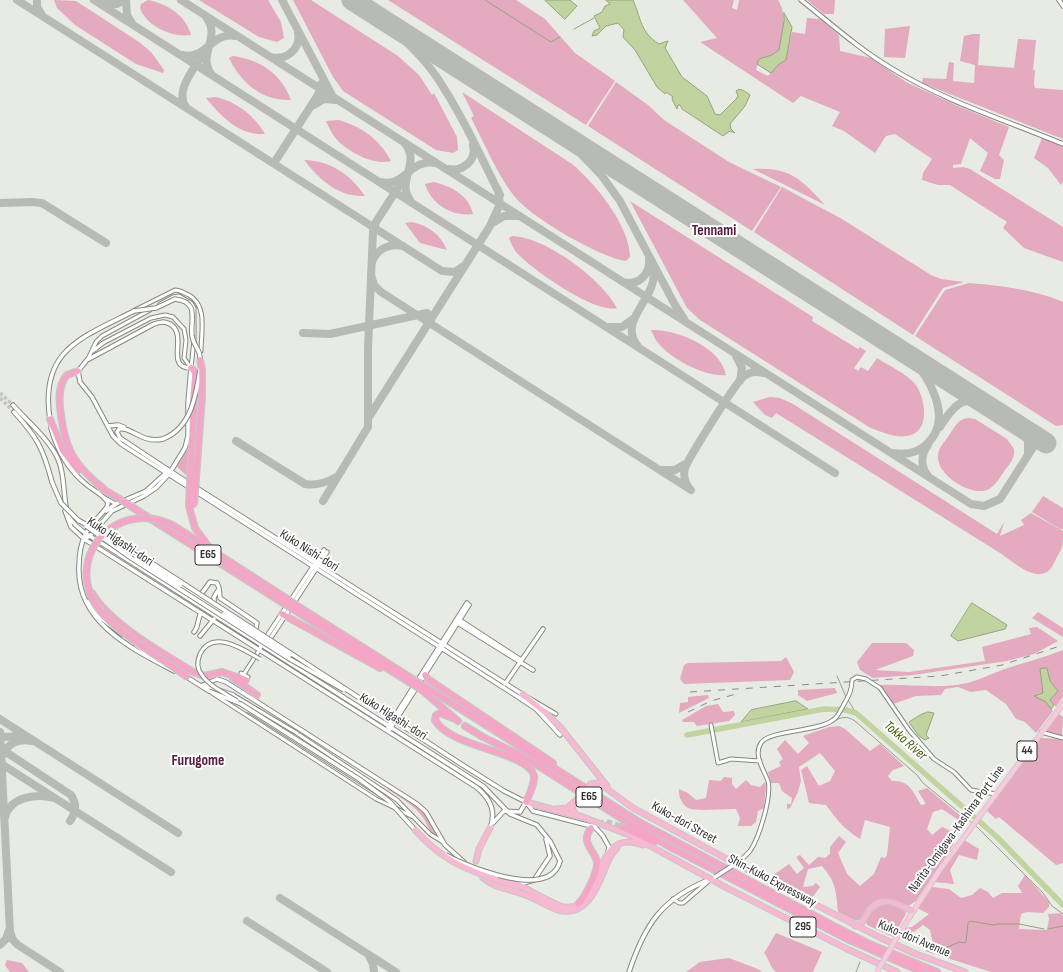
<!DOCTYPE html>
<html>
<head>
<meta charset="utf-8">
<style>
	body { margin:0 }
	canvas { display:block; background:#e8eae4 }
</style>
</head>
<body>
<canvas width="1063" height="972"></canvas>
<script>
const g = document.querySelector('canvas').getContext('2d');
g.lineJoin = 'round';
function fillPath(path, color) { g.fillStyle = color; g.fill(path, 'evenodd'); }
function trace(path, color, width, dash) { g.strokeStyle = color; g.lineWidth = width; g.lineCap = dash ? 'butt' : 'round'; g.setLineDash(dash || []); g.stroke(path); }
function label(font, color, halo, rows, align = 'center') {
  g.font = font + ' "Sofia Sans Condensed",sans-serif'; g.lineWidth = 4; g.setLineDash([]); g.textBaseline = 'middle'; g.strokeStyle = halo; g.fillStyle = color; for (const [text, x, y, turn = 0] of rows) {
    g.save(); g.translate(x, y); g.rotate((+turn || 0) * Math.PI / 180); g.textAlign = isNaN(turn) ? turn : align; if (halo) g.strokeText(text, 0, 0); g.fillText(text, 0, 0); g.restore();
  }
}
const green = new Path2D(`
	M54 0 76 1 139 42 151 52 164 70 163 73 136 64 75 25 57 8Z
	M148 0C167 4 186 15 191 35 172 38 146 26 140 8L141 4Z
	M199 0H268L281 22 284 38 277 42 259 37Z
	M293 0H311L398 56 419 75 432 95 434 93 457 137 458 150 453 153 436 150 343 91 333 77Z
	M388 0H516L545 19 575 53 615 81 586 125Z
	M683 0H734L732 8 737 10 739 0H778C788 16 782 32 779 50L772 55 759 59 756 70 768 76 779 64 786 60 792 32 805 34 807 18 820 19 839 35 840 51 871 58 906 82 958 106 1009 127 999 155 1004 160 1000 179H995L980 171 988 153 970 138 961 164 953 165V168L963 167 970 169 1063 227V262L1024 248 1003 228 1007 222 950 185H938L922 180 923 173 932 159 895 134 886 136 875 153 844 131 832 126 840 112 801 96 793 103 700 42 717 38Z
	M807 0H835L834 14H824Z
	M910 26 905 58 884 57 885 29Z
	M973 34H980L978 65 1014 68 1018 39 1036 40 1033 70H1035C1035 77 1033 82 1035 88L1063 90V139L922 83 923 78 946 79 949 62 954 63 953 81 974 83 975 65 960 61 964 36Z
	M233 56C260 60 281 73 291 100 262 101 241 83 229 58Z
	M616 82 648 105 664 120 729 162 781 187 752 231 588 126Z
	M462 92 572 164C595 183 630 226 630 257L626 261C601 258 532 218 516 198 498 177 484 142 471 118L474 116Z
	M216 97C237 102 254 115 265 134 239 136 221 116 206 98Z
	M339 120C363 127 380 140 391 161 375 166 351 153 339 142 333 136 329 128 326 121Z
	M1042 138 1063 147V182L1061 185 1048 168 1034 158Z
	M304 160C331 161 350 174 365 196 338 197 320 180 304 160Z
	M753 169C790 167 801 179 825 205Z
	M433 182C451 186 469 195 473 214 452 217 431 204 425 184Z
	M782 187 842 219 931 275 941 279 964 282 943 288 913 335 754 232Z
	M630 201 813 317 812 321 858 349 860 347 866 351 854 368 858 371 861 367 868 371 877 358C889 366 906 373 915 384 926 398 931 433 907 436 894 438 881 432 869 427L700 320 687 308Z
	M412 222C429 226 440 234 447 250L420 243 405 223Z
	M512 236C545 237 602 279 617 308 595 314 531 269 516 252 513 248 511 243 509 238Z
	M969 283C998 285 1036 290 1063 302V425L1056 426 915 336 945 290Z
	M651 330C676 329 721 347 726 375 707 378 671 359 659 344 655 340 653 334 651 330Z
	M770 397 780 398 793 404 997 534 1004 522 1000 536 1024 525 1021 520 1031 513 1063 531C1063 551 1062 547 1054 563 1042 589 1015 563 1000 553L776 413 772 418 765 415 753 402Z
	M969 418 975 419 1007 439 1014 449C1015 458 1010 464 1005 470 1000 477 996 485 989 489 973 498 938 476 938 458 937 450 943 443 948 437 954 428 958 418 969 418Z
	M189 446 187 476 177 467Z
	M1043 496 1063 508V529H1060L1032 512Z
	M1038 612 1063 628V637L1032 618Z
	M1037 627 1058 641 1034 654 1007 661 913 675 873 678 860 670 857 662 872 643H906L914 650 913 656 875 670 909 672 985 661 982 647 1031 634 1029 628Z
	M1063 650V697L1056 707 1050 700 1058 691 1050 681 1047 668 1043 693 1037 694 1046 702 1053 711 1036 733 1025 722 1016 719 1006 704 986 690 971 692 958 687 945 689 941 695 916 696 893 704 880 685C906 684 930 688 956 685 973 683 987 676 1002 670 1022 663 1043 658 1063 650Z
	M786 657 794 672 790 680 684 684 680 679 684 665 688 663 781 661Z
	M835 688 837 693 807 701 798 695V690Z
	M708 695 709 698 679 713 680 703 688 702V697Z
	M718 704 723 712 734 711 735 715 729 721 697 726 694 722H683L682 720 706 706Z
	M1058 713 1063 717 1062 736 1045 732Z
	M839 726 845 729 870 751 880 744 904 766 893 770 888 776 892 781C910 780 913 792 921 805L926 804 918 791 927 788 963 818 960 821 942 809 933 812 927 829 932 835 942 827 949 830 954 844 916 901 908 906C885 892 875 902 859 920L856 921 838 912C836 891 836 882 822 866L808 869 803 887 812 886 816 883 820 887 812 898 769 878 789 864 797 874 804 868 796 857 800 855 809 865 818 857 825 858 830 854V847L839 836 846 842 838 853 847 874 860 886 874 874 881 857 885 858 887 855 890 827 865 820 860 839C845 830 836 819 826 805L809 803 801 770 807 766 819 786 830 781 835 771 820 753 799 767 801 781 798 792 790 808 787 809V804H791L792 798 782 791 779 783H771L768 772 781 766 779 762 783 759 777 749 785 740 798 754 809 743 803 736 829 727Z
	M1041 738 1062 739 1063 742V863L1056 865 999 817 996 819 987 811Z
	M724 777 732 778V784L736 789 746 780 751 785 760 787 765 782 766 787 764 808 758 811 756 822 751 826H738L740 818 736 809C726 809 699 811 691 809 683 807 678 797 679 789L688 793 696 800 706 798 709 780 721 781Z
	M389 787 422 809 437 837C428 833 428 823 421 815 410 802 401 798 387 789Z
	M964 840 979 849 977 860 959 855 950 870 954 884 934 882Z
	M1025 875 1049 902V907L1043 913 1027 912 1021 914 1019 929 1047 930 1049 919 1048 914 1061 913 1063 916V972H991L925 951 934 948 930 930 923 925 915 931 901 935 905 928 912 927 929 914 917 908 932 887 949 889 961 898 972 895 980 888 988 892 993 898 1002 893H1022L1018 886Z
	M889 903 905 910 906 914 893 937 867 925 866 922C870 911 878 905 889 903Z
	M776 933 822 952 813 972H776C770 967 769 959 764 953Z
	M729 958 758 969 762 972H686L700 962Z
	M7 960 22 963 29 972H10L5 965Z`);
const water = new Path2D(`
	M545 0H570L577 6 565 19Z
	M606 0H633C641 18 640 32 659 44L668 41 665 48 682 77 707 96 715 114 720 115 736 99 738 96 736 91C740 87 746 92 750 95L745 106 730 124 731 129 735 133 730 131 723 136 682 109 680 105H678L677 109 672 99 673 97 666 92 665 94 657 87 635 50 623 37 624 30 618 23 606 26 597 35 592 36 594 31 600 28 594 16 602 12 605 6 610 4Z
	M784 13 792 27 786 60 779 64 771 73 757 64 759 59 772 55 779 50 784 21Z
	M972 603 1007 625 1005 629 958 641 951 636Z
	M1047 668 1050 681 1058 691 1050 700 1054 705 1051 709 1046 702 1034 696 1043 693 1040 669Z
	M796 701 808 709 741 722 751 710Z
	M928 712 934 713 926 735 929 738 925 740 919 736 909 722 920 715Z`);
const stream = new Path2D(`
	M485 0 551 42 560 37
	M574 29 594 18
	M837 676 846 697
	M848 700 856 713
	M832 723C840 717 846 715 855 721L917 775 923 783 972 823
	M975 825 1043 893 1052 906 1063 914
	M1048 929 1063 926
	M921 945 939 951 959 942 965 943 966 942 968 923 970 921 993 925 998 924H1019L1044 929
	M856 972 860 962`);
const river = new Path2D(`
	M687 735 824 709 846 710 856 713 997 837 1063 905`);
const taxiway = new Path2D(`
	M17 0 442 271 455 272 465 265
	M37 0V7L42 15
	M94 0 835 473
	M126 0 127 15 132 23
	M181 0 971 504 984 506 1000 499 1039 438
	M282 0 332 95
	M103 4H117L124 0
	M206 17C222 37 197 54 211 74
	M378 17C400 35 420 53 436 76 461 113 480 155 500 195
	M182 55C206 61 212 31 235 36
	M271 57C286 61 301 49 298 33
	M312 106 324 99 336 100
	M186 107C173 90 199 62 209 47
	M561 133 602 176 620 201 675 305 684 319
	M405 144C421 163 396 181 410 200
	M274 163 318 95 321 84
	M448 169C463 172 477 160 473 145
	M380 182C406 188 409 158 436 163
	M0 203 32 202 42 203 106 243
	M494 222 504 216H518
	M372 262C377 249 389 243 403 246
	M371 275 374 285 381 292 691 490
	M623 282C638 286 650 275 649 260
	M609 327H622L633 319
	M303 333 330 334 427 313
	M637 345C617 319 660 297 653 268
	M736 356 742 368 740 381
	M369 417 490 226 500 204 498 190
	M1019 425 1028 440V455
	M940 427C951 409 962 394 984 403
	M236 441 305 484C316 486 329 482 338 476
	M928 445C921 455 920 466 928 476
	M892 453C904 455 917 453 926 445 955 419 929 376 908 355
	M662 470H675L687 463
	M689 488C685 482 683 475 685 468 689 457 735 384 743 377 749 372 756 371 763 373
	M323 501 368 427V349L373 231 376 222 408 172
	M0 719 178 833
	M0 732 10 932 13 940 18 945 60 972
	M0 737 24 736
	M0 748 71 795C77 804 76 813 70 821
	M3 755C8 743 19 738 32 741
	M0 763 171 872
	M5 817C10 797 36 793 54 798
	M280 898 396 972
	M247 921 327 972
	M0 945 6 939 9 930
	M369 956 373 964 374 972`);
const runway = new Path2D(`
	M352 0 1046 443`);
const tertiaryTunnel = new Path2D(`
	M0 393 13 405
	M0 398 14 412`);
const motorwayTunnel = new Path2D(`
	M591 828C601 819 611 822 622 827`);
const minor = new Path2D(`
	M160 304 173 297 179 296 191 303 194 308V340L191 368
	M135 310 175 290C180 290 184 293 189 295 208 306 201 332 201 351
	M93 351 103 343 151 318 165 315 173 317 184 329 186 340 184 358 191 368
	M88 359 96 342 102 336 150 310
	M105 498 116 504
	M241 673 248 677
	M244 674 260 649 261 645
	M233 695 295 732 397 800 430 834 443 842
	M529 698 556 714
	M248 715 381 800
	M711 725 718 763 731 759 760 761
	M1041 732 1063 738
	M397 809 413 817
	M736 863C741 860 746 856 750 851 759 838 772 797 768 781 764 770 753 755 761 743 769 730 817 732 833 720 838 717 840 711 843 706 848 697 852 691 852 680L857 677 866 679 880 688 909 730 934 759 954 772 971 790 996 794
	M673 899 679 903H683L711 879`);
const tertiary = new Path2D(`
	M801 0C830 23 859 49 891 68 944 101 1005 120 1063 144
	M1059 0 1063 6
	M13 405C28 422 49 439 58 459 67 478 61 507 72 521 80 532 95 539 106 546L483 786 510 814 537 825 550 841 560 861
	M14 412C37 437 43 448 52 482
	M50 420C39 350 81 338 134 311
	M108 426 118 425 124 427
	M51 428C57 450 68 470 87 485 93 490 104 495 108 503L107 507C101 515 91 524 86 533 81 543 79 555 79 566 76 622 132 649 174 671
	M163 439C142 444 131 426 119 429L117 432 120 438 170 471 522 694
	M65 511 71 527 84 539 476 787C490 798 497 811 490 828
	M106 511 116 504 146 491 167 472
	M84 539 90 536 112 511 144 496 157 487 169 474 185 448 188 436V403L191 368C164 368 189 335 170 324 164 321 160 322 154 324L87 360 78 371 80 382 92 397 113 436 121 444 515 695 536 709 560 735
	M116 546 136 557
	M180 585 224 614
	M199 597 210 582 217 583 219 588 220 598 257 623 256 628 253 629
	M87 601 101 618 122 634
	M214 604V597L219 589
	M458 619 521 660
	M456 622 533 670
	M194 632C199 626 197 620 201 613
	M200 636 214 619
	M265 639 324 550
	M268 642 327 552
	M136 645 157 660
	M290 655 307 668
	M185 676 209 691
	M505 684 543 629
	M203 685 217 679 226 682 417 804 426 812 445 845 464 862
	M204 685 233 695
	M388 727 467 603
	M390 729 469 605
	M461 764 504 791 526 802 533 811 595 827 603 836 609 847 608 852
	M493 823 504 811 520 812 526 802
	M485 873 523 883 534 880 550 856 546 839
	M629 972C645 924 662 898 711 879`);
const primary = new Path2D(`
	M897 937 939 871 1063 704`);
const trunk = new Path2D(`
	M522 694 546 713 561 728 607 786
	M591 784 599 783 633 808 738 865 879 937 916 954 965 972
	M526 802 577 816
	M575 803 572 808 575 814 632 836 727 888 845 948 897 972
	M556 809 567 808 580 797
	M476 861 479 849 490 828
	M483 878C495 889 513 889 528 896 538 900 548 907 558 910 585 917 596 891 604 871 607 863 610 854 617 848
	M497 880 517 886
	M509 880C521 885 555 906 564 907 608 912 589 825 643 845
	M855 926 861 924C864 920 866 915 869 910 882 894 898 904 912 911`);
const motorway = new Path2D(`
	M78 371 67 375C59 384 59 396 60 407 64 447 73 465 104 489
	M50 419 63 451 78 470
	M191 461 195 376V372L191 368
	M101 488 118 498
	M189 506 195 528 209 547
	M132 507 283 603
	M179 529 286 598
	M92 593C110 624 163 653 193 672L204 676 222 672 246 680
	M299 607 411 678
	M296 611 409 682
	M282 614 380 668
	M425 675 428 679 553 763
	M233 678 257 695
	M426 687 639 822 834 926 872 945 937 972
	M423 691 458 721
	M455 719 440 713 436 715 435 720C450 748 528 751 534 776 535 784 529 795 526 802
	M465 726 483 737 526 758 635 827 674 849 845 938 922 972
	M622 827 654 842
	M578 904C585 898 598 872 597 862 594 849 580 843 591 828`);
const rail = new Path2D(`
	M690 692 940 676 1002 665 1063 645
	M688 712 711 701 736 694`);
const minorBridge = new Path2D(`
	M212 693 376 799 395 808
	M237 701C225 693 209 686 202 675 197 669 197 661 200 654 213 628 244 650 260 659`);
const tertiaryBridge = new Path2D(`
	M134 311 156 308 175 299C200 302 190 319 192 336 194 348 201 348 200 362
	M163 439C191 428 196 396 200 370
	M52 482 61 503 79 521
	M78 520 135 552 461 764
	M86 526 131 558 288 658 344 690
	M136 557 180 585
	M224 614 290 655
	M209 691 241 704 359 779 389 801 416 831
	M446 855C468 867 550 901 560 861
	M715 877 732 866`);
const primaryBridge = new Path2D(`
	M877 972 897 937`);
const trunkBridge = new Path2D(`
	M580 797 591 784
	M415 830C440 858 462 868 497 880`);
const motorwayBridge = new Path2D(`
	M118 498 132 507
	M194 505 202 397V370L200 360
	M189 506 191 461
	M179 529C125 494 65 549 94 602 108 628 162 658 187 677
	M286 598 299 607
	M283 603 296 611
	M411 678 426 687
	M409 682 423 691`);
const shields = [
	[208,555,26],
	[1027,751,20],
	[589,797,26],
	[803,927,26]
];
const shieldNames = [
	["E65",208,555],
	["44",1027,751],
	["E65",589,797],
	["295",803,927]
];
const streetNames = [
	["Kuko Higashi-dori",120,542,34],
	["Kuko Nishi-dori",309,551,32],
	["Kuko Higashi-dori",393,717,32],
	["Kuko-dori Street",684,823,29],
	["Narita-Omigawa-Kashima Port Line",957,829,-54],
	["Shin-Kuko Expressway",772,881,28],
	["Kuko-dori Avenue",914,939,23]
];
const waterNames = [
	["Tokko River",905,741,41]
];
const quarterNames = [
	["Tennami",714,231],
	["Furugome",198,761]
];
fillPath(green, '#e3aac0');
fillPath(water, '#c1d39f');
trace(water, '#96a37e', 1);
trace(stream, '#96a37e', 1);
trace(river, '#c1d39f', 5.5);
trace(taxiway, '#b8bab6', 8);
trace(runway, '#b8bab6', 21);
trace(tertiaryTunnel, '#c4c5c0', 3.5, [3.5, 2]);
trace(motorwayTunnel, '#c4c5c0', 5.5, [5.5, 3]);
trace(minor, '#868882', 5);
trace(tertiary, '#868882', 5.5);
trace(primary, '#c6c6c5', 6);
trace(trunk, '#c6c6c5', 7);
trace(motorway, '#c6c6c5', 8);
trace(minor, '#fff', 3);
trace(tertiary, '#fff', 3.5);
trace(primary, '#f9cadd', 4.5);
trace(trunk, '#f7b8d2', 5);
trace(motorway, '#f5a6c6', 5.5);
trace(rail, '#898b87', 1, [7, 7]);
trace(minorBridge, '#868882', 5, []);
trace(tertiaryBridge, '#868882', 5.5, []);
trace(primaryBridge, '#c6c6c5', 6, []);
trace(trunkBridge, '#c6c6c5', 7, []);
trace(motorwayBridge, '#c6c6c5', 8, []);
trace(minorBridge, '#fff', 3);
trace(tertiaryBridge, '#fff', 3.5);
trace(primaryBridge, '#f9cadd', 4.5);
trace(trunkBridge, '#f7b8d2', 5);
trace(motorwayBridge, '#f5a6c6', 5.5);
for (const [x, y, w] of shields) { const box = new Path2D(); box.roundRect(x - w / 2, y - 10, w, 20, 3); g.fillStyle = '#fff'; g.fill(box); trace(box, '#323331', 1); }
label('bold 12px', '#323331', null, shieldNames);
label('13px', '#323331', '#fff', streetNames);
label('italic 14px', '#495d0f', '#fff', waterNames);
label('bold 15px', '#581838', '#fff', quarterNames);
</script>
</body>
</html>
